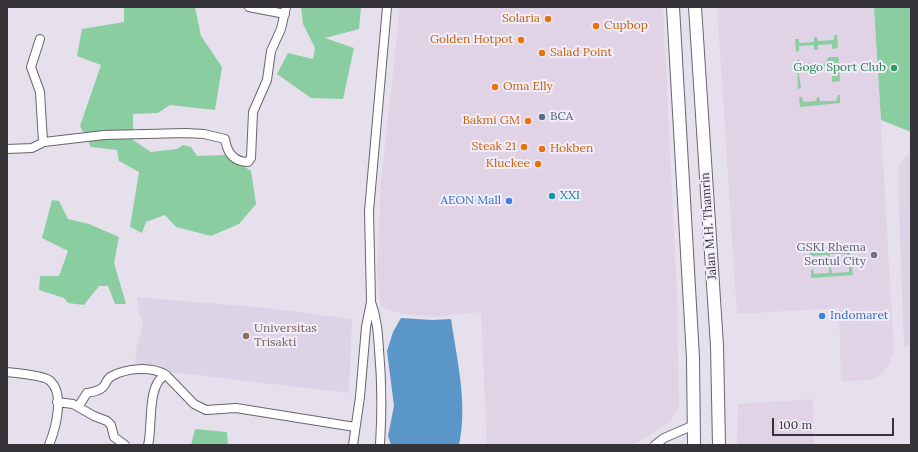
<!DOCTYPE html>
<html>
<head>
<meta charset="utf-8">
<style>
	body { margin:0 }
	#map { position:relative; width:918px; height:452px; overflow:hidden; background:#e5e0ec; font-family:Lora,serif }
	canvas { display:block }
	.frame { position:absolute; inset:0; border:8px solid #353338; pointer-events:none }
	.scale { position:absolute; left:772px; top:418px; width:122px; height:18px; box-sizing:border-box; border:2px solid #353338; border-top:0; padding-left:5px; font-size:12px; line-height:14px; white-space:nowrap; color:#353338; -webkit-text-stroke:3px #f2edfa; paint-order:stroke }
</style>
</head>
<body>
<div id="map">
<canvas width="918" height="452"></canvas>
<div class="frame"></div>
<div class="scale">100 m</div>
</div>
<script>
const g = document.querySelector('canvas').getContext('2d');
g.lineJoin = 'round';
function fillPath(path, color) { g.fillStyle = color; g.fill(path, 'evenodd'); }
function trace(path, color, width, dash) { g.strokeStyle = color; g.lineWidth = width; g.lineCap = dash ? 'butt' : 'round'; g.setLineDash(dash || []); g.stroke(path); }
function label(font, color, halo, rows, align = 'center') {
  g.font = font + ' Lora,serif'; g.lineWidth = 4; g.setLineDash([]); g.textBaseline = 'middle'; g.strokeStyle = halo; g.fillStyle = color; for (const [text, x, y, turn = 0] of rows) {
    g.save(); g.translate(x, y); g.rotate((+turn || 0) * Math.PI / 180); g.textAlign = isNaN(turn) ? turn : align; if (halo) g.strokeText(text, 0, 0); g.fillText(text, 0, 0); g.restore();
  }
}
const commercial = new Path2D(`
	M400 7H663L677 294 679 408 670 422 633 445H487L481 312 434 317 403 314 381 307 377 272 381 182Z
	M717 7H874L894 351 890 363 881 374 870 380 841 381 839 308 737 314Z
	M911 154V208L899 209 898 167 906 155Z
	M813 399 814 445H737L738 404Z`);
const built = new Path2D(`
	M911 208V346H904L899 209Z
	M137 297 257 307 352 319 349 393 135 368 136 349 143 324 139 312Z`);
const green = new Path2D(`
	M124 7H195L201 36 222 67 215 110 170 105 158 113 133 114V140L151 152 177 149 183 145 191 147 197 156 226 155 251 171 256 204 239 224 211 236 176 227 165 215 146 222 142 233 130 227 139 172 119 161 117 150 91 147 80 126 101 65 77 56 82 29 124 22Z
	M301 7H361L359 29 325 38 354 48 343 99 311 98 277 74 288 53 313 59 315 48 303 24Z
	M874 7H911V132L881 120Z
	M834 35H837L838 48 832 49V44L818 45V50H814V45L799 46V51L796 52 795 39H799V43L814 42V37H817L818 41 834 40Z
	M829 57H838L839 60 840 81 832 82V72H835L837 66 798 68 801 88 798 89 797 60 799 59 800 63 824 64Z
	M838 95H840V103L800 107 799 97H802L803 102 816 101 817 97H819L820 101H836Z
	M52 200 59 201 68 219 89 224 119 237 114 263 126 304H115L108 286H99L84 305 68 303 64 298 39 290 40 276H59L68 251 42 238Z
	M847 245H850V259H848L847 254H830V260H827L826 255 812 256V260H810L809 248H813V252H827V247L830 246 831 251H847Z
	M849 266H852L853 275 811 278V270L813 269 814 274 829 273V268H831L832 273 849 272Z
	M195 429 227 432 228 445H191Z`);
const water = new Path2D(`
	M401 318 432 320 451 319C457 360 468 404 459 445H391L388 436 394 406 387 351 393 332Z`);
const minor = new Path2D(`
	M249 7 285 14
	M40 39 31 67 40 92 43 142
	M7 149 32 148 44 142 104 135 186 133 204 134 225 139C227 152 233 162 248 162L251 158 253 112 267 80 271 51 281 29 286 7
	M371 302C377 318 378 333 379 350 382 382 382 413 380 445
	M7 372C16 373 42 375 49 380 66 393 55 430 49 445
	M57 402 73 404 94 416 107 421 111 425 114 437 125 445
	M78 407 87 393C93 392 100 391 104 386 107 382 107 378 112 376 127 368 151 366 166 375
	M148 445C153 429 146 383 166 375L194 404 206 410 236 408 355 427
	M353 445 360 397 366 327 371 302 369 211 387 7
	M655 445 664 438 694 425`);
const primary = new Path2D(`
	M673 7 693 358 694 445
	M695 7 717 346 719 445`);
const markers = [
	[548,19,4,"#e8710a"],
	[596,26,4,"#e8710a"],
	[521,40,4,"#e8710a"],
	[542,53,4,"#e8710a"],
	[894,68,4,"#2e9e5b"],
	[495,87,4,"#e8710a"],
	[542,117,4,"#5c6f8a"],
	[528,121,4,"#e8710a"],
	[524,147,4,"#e8710a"],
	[542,149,4,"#e8710a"],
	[538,164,4,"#e8710a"],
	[552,196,4,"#0f9aa8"],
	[509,201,4,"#3f7fe0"],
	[874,255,4,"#6b7280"],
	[822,316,4,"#3f7fe0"],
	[246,336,4,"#8d6e63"]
];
const foodNames = [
	["Solaria",540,19],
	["Cupbop",604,26,"left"],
	["Golden Hotpot",513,40],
	["Salad Point",550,53,"left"],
	["Oma Elly",503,87,"left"],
	["Bakmi GM",520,121],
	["Steak 21",516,147],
	["Hokben",550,149,"left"],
	["Kluckee",530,164]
];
const leisureNames = [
	["Gogo Sport Club",886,68]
];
const serviceNames = [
	["BCA",550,117]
];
const cultureNames = [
	["XXI",560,196]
];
const shopNames = [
	["AEON Mall",501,201],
	["Indomaret",830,316,"left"]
];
const streetNames = [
	["Jalan M.H. Thamrin",709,226,-94]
];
const worshipNames = [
	["GSKI Rhema",866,248],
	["Sentul City",866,262]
];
const educationNames = [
	["Universitas",254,329],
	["Trisakti",254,343]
];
fillPath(commercial, '#e1d3e6');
fillPath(built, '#dbd4e7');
fillPath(green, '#89cda1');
fillPath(water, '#5a97c8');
trace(minor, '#696570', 10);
trace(primary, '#696570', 14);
trace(minor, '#fff', 8);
trace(primary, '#fff', 12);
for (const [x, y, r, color] of markers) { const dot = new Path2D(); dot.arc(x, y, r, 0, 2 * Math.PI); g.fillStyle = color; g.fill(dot); trace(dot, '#f2edfa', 1.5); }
label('12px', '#c56008', '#f2edfa', foodNames, 'right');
label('12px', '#27864d', '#f2edfa', leisureNames, 'right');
label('12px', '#4e5e75', '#f2edfa', serviceNames, 'left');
label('12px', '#0d838f', '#f2edfa', cultureNames, 'left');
label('12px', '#366cbe', '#f2edfa', shopNames, 'right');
label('12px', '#353338', '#f2edfa', streetNames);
label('12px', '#5b616d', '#f2edfa', worshipNames, 'right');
label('12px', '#785e54', '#f2edfa', educationNames, 'left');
</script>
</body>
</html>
